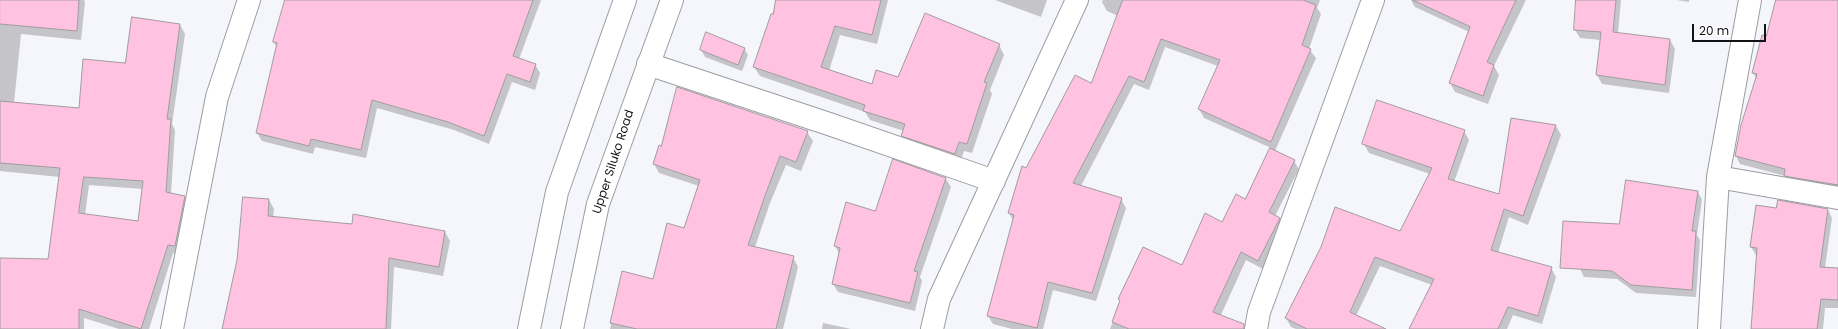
<!DOCTYPE html>
<html>
<head>
<meta charset="utf-8">
<style>
	body { margin:0 }
	#map { position:relative; width:1838px; height:329px; overflow:hidden; background:#f5f6fc; font-family:Poppins,sans-serif }
	canvas { display:block }
	.scale { position:absolute; left:1692px; top:24px; width:74px; height:18px; box-sizing:border-box; border:2px solid #121315; border-top:0; padding-left:5px; font-size:12px; line-height:14px; white-space:nowrap; color:#121315; -webkit-text-stroke:3px #fff; paint-order:stroke }
</style>
</head>
<body>
<div id="map">
<canvas width="1838" height="329"></canvas>
<div class="scale">20 m</div>
</div>
<script>
const g = document.querySelector('canvas').getContext('2d');
g.lineJoin = 'round';
function fillPath(path, color) { g.fillStyle = color; g.fill(path, 'evenodd'); }
function trace(path, color, width, dash) { g.strokeStyle = color; g.lineWidth = width; g.lineCap = dash ? 'butt' : 'round'; g.setLineDash(dash || []); g.stroke(path); }
function label(font, color, halo, rows, align = 'center') {
  g.font = font + ' Poppins,sans-serif'; g.lineWidth = 4; g.setLineDash([]); g.textBaseline = 'middle'; g.strokeStyle = halo; g.fillStyle = color; for (const [text, x, y, turn = 0] of rows) {
    g.save(); g.translate(x, y); g.rotate((+turn || 0) * Math.PI / 180); g.textAlign = isNaN(turn) ? turn : align; if (halo) g.strokeText(text, 0, 0); g.fillText(text, 0, 0); g.restore();
  }
}
const shadow = new Path2D(`
	M0 0H84L85 2 81 40 21 34 14 103 80 109 126 64 180 25 185 34 172 124 175 130 171 194 184 197 190 206 180 255 173 253 149 329H119L84 318V329H0V309L49 260 60 177 0 171ZM89 185 143 189 139 222 85 215Z
	M285 0H541L519 59 535 64 540 73 535 90 512 82 489 144 454 130 377 108 366 158 315 147 313 154 262 141 257 133 277 48 274 42Z
	M777 0H888L877 44 840 35 829 71 873 85 899 78 999 45 1004 55 990 90 992 94 972 153 964 151 960 163 908 145 902 136 904 131 870 120 865 112 760 76 754 67Z
	M995 0H1047L1041 17Z
	M1103 0H1320L1317 8 1321 14 1309 49 1316 58 1275 151 1294 161 1299 169 1275 216 1279 218 1284 227 1263 269 1246 260 1220 317 1223 329H1110L1121 301 1119 299 1182 266 1245 200 1271 148 1204 118 1199 109 1218 66 1165 47 1149 90 1134 84 1081 186 1121 199 1126 208 1096 301 1053 290 1043 329H1012L993 324 988 316 1013 220 1009 213 1026 169 1092 85 1118 16 1107 11 1102 2Z
	M1411 0H1526L1494 66 1499 75 1488 104 1455 92 1450 83 1469 32 1415 7Z
	M1577 0H1621L1618 33 1670 40 1675 49 1669 93 1602 84 1597 75 1601 40 1580 38 1575 30Z
	M1677 0H1689V2Z
	M1777 0H1838V194L1790 184 1785 176 1740 164 1736 156 1756 78 1753 73 1767 37Z
	M744 48 748 55 742 71 705 57 701 50Z
	M1512 119 1556 126 1561 135 1528 225 1509 217 1498 253 1551 268 1556 277 1542 324 1513 315 1507 329H1410L1432 285 1380 266 1356 316 1384 329H1296L1291 327 1286 318 1400 232 1430 174 1369 153 1364 144 1464 131 1469 140 1454 182 1499 196Z
	M807 132 813 141 801 171 786 165 770 203 755 247 793 257 798 267 783 329H610L623 273 654 280 685 229 699 186 659 173 654 164Z
	M894 161 946 179 951 187 920 277 922 281 915 311 838 292 833 284 840 255 835 246 847 204 876 212Z
	M1698 192 1702 200 1697 235 1700 240 1696 297 1636 293 1617 279 1584 277 1580 269 1584 223 1620 225Z
	M269 200 274 209 273 218 445 232 450 241 443 276 394 267 391 329H223Z
	M1777 210H1828L1832 218 1825 268 1838 269V308H1825L1823 329H1752L1758 256 1756 255 1751 247Z
	M823 323 851 329H822Z`);
const building = new Path2D(`
	M0 0H79L77 31 0 24Z
	M285 0H533L513 56 536 64 530 82 507 74 484 136 448 122 372 100 361 150 311 139 309 146 256 133 277 43 273 42Z
	M776 0H881L872 35 835 26 821 67 872 84 876 70 898 77 925 13 1000 44 984 82 987 83 967 144 959 142 955 154 901 136 905 124 863 111 865 105 753 67 771 14H773Z
	M1123 0H1303L1316 5 1302 45 1311 49 1271 142 1198 109 1220 60 1161 39 1144 82 1129 76 1073 183 1122 198 1092 293 1048 282 1037 328 987 316 1014 215 1008 213 1022 166 1026 168 1075 75 1091 83Z
	M1413 0H1516L1487 62 1494 65 1483 96 1449 83 1470 27Z
	M1576 0H1616L1613 32 1670 39 1665 85 1596 75 1601 32 1574 30Z
	M1776 0H1838V185L1784 176 1785 169 1735 156 1741 125 1757 74 1752 73 1762 35 1766 36Z
	M132 17 180 24 167 119H171L166 192 185 196 175 246 168 245 141 329 79 309V329H0V258L48 259 60 168 0 163V101L79 108 83 59 125 63ZM84 177 143 181 138 221 79 213Z
	M706 32 745 48 738 65 700 50Z
	M677 87 808 131 796 162 780 156 766 193 748 245 794 256 776 329H637L610 323 622 271 653 279 667 223 684 228 700 180 653 164 659 145 661 146Z
	M1377 100 1465 130 1448 179 1499 194 1511 118 1556 125 1523 216 1504 209 1491 250 1552 267 1538 316 1508 307 1498 329H1409L1434 279 1375 257 1350 312 1386 329H1307L1285 318 1321 247 1335 207 1400 231 1432 168 1362 144Z
	M1270 148 1295 160 1269 212 1280 218 1258 261 1241 252 1213 312 1244 324V329H1129L1112 322 1120 300 1118 299 1143 247 1182 265 1205 213 1222 222 1236 194 1245 199Z
	M893 159 946 178 914 271 918 272 910 303 832 284 840 248 834 246 846 202 875 211Z
	M1626 180 1698 191 1692 231H1696L1692 290 1631 285 1612 271 1560 268 1563 221 1619 224Z
	M243 197 269 199 268 216 352 224 353 214 445 231 439 267 389 258 386 329H222L237 260Z
	M1778 200 1828 209 1820 267 1838 268V300L1821 299 1817 329H1751L1757 248 1750 247 1756 205 1776 208Z`);
const street = new Path2D(`
	M648 64 829 124 994 181
	M1718 177 1838 198
	M172 329 217 97 249 0
	M932 329 939 299 1077 0
	M1256 329 1259 312 1373 0
	M1709 329 1718 177 1750 0`);
const primary = new Path2D(`
	M529 329 557 192 625 0
	M572 329 598 204 672 0`);
const streetNames = [
	["Upper Siluko Road",614,162,-72]
];
fillPath(shadow, '#0003');
fillPath(building, '#ffc2e0');
trace(building, '#a19b9e', 1);
trace(street, '#9c9da3', 24);
trace(primary, '#9c9da3', 24);
trace(street, '#fff', 22);
trace(primary, '#fff', 22);
label('12px', '#121315', '#fff', streetNames);
</script>
</body>
</html>
